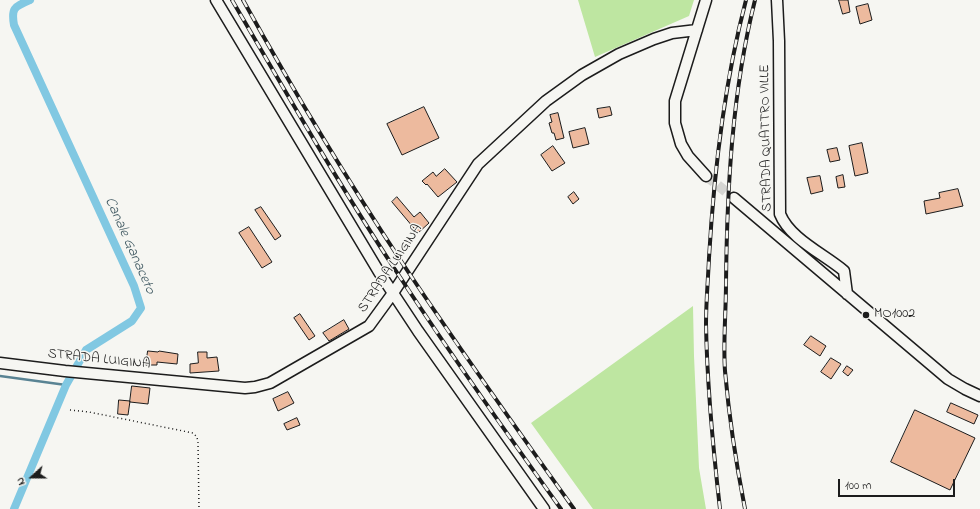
<!DOCTYPE html>
<html>
<head>
<meta charset="utf-8">
<style>
	body { margin:0 }
	#map { position:relative; width:980px; height:509px; overflow:hidden; background:#f6f6f2; font-family:"Indie Flower",sans-serif }
	canvas { display:block }
	.north { position:absolute; left:12px; top:457px; width:40px; height:40px; -webkit-text-stroke:3px #f6f6f2; paint-order:stroke; rotate:249deg; font-size:11px; font-weight:700; line-height:16px; text-align:center; color:#1c1c1c }
	.north::after { content:''; display:block; margin:auto; width:14px; height:18px; background:#1c1c1c; clip-path:polygon(50% 0,100% 100%,50% 72%,0 100%) }
	.scale { position:absolute; left:838px; top:479px; width:117px; height:18px; box-sizing:border-box; border:2px solid #1c1c1c; border-top:0; padding-left:5px; font-size:12px; line-height:14px; white-space:nowrap; color:#1c1c1c; -webkit-text-stroke:3px #f6f6f2; paint-order:stroke }
</style>
</head>
<body>
<div id="map">
<canvas width="980" height="509"></canvas>
<div class="north">N</div>
<div class="scale">100 m</div>
</div>
<script>
const g = document.querySelector('canvas').getContext('2d');
g.lineJoin = 'round';
function fillPath(path, color) { g.fillStyle = color; g.fill(path, 'evenodd'); }
function trace(path, color, width, dash) { g.strokeStyle = color; g.lineWidth = width; g.lineCap = dash ? 'butt' : 'round'; g.setLineDash(dash || []); g.stroke(path); }
function label(font, color, halo, rows, align = 'center') {
  g.font = font + ' "Indie Flower",sans-serif'; g.lineWidth = 3; g.setLineDash([]); g.textBaseline = 'middle'; g.strokeStyle = halo; g.fillStyle = color; for (const [text, x, y, turn = 0] of rows) {
    g.save(); g.translate(x, y); g.rotate((+turn || 0) * Math.PI / 180); g.textAlign = isNaN(turn) ? turn : align; if (halo) g.strokeText(text, 0, 0); g.fillText(text, 0, 0); g.restore();
  }
}
const green = new Path2D(`
	M578 0H694L689 16 595 57Z
	M693 306 694 356 699 468 706 509H593L531 423Z`);
const stream = new Path2D(`
	M0 376 66 385`);
const canal = new Path2D(`
	M14 509 66 385 86 350 132 321 141 308 134 286 14 25C11 8 14 7 30 0`);
const building = new Path2D(`
	M839 0H848L850 12 843 14Z
	M868 4 872 20 860 24 856 7Z
	M424 107 439 138 402 155 387 124Z
	M610 107 612 115 599 118 597 109Z
	M558 113 564 138 556 140 554 133H552L549 123 552 122 550 115Z
	M585 128 589 144 573 148 569 132Z
	M862 143 868 173 855 176 849 146Z
	M553 146 565 163 552 171 541 155Z
	M837 148 840 160 830 162 827 150Z
	M445 169 457 182 438 197 427 184 426 185 422 181 433 172 436 176Z
	M843 175 845 187 838 188 836 177Z
	M820 176 823 191 811 194 807 178Z
	M958 189 963 206 926 214 924 201 940 198 939 193Z
	M574 192 579 199 573 204 568 197Z
	M397 197 414 217 420 212 429 223 418 233 392 202Z
	M261 207 281 236 275 240 255 210Z
	M249 227 272 262 262 268 239 233Z
	M300 314 315 336 309 340 294 318Z
	M344 320 349 329 329 341 323 333Z
	M811 336 826 346 820 356 804 345Z
	M148 351 158 352 159 351 178 354 177 364 157 362V365H146Z
	M198 352H207V358L217 357 219 371 190 373V364L198 363Z
	M831 358 841 364 831 379 821 372Z
	M847 366 853 370 848 376 843 372Z
	M132 386 150 388 148 404 130 402Z
	M288 392 294 403 278 411 273 399Z
	M119 400 130 401 128 415 118 414Z
	M951 403 978 415 974 424 947 412Z
	M915 410 975 438 950 490 891 462Z
	M297 418 300 425 287 430 284 424Z`);
const minorTunnel = new Path2D(`
	M706 176 734 198`);
const path = new Path2D(`
	M70 410 89 412 193 433 197 437 198 443 199 509`);
const minor = new Path2D(`
	M216 0 379 272 418 331 544 509
	M777 0 779 41 780 214C790 239 824 254 844 271L847 294
	M706 176 688 156 681 144 675 123V101L706 0
	M734 198 948 379 965 389 980 396
	M0 363 65 371 245 388 255 387 270 383 369 326 393 293 478 164 546 101 582 75 619 54 654 39 672 33 697 30`);
const rail = new Path2D(`
	M232 0C285 91 338 183 396 271 449 352 505 431 561 509
	M243 0C293 90 346 178 403 264 458 347 516 428 574 509
	M720 509C713 448 707 386 706 324 706 302 708 280 709 258 714 171 724 84 746 0
	M745 509C736 463 729 417 725 371 723 342 726 312 726 283 727 188 732 92 755 0`);
const markers = [
	[866,315,4,"#1c1c1c"]
];
const streetNames = [
	["STRADA QUATTRO VILLE",767,138,-91],
	["STRADA LUIGINA",391,269,-56],
	["STRADA LUIGINA",99,360,6]
];
const poiNames = [
	["MO1002",874,315]
];
const waterNames = [
	["Canale Ganaceto",129,246,66]
];
fillPath(green, '#bee6a1');
trace(stream, '#598393', 2.5);
trace(canal, '#81c8e2', 8);
fillPath(building, '#edba9e');
trace(building, '#1c1c1c', 1);
trace(minorTunnel, '#d5d5d2', 10, [10, 5]);
trace(minor, '#1c1c1c', 13);
trace(path, '#1c1c1c', 1.5, [1, 3]);
trace(minor, '#f6f6f2', 10);
trace(rail, '#1c1c1c', 4);
trace(rail, '#f6f6f2', 2.5, [8]);
for (const [x, y, r, color] of markers) { const dot = new Path2D(); dot.arc(x, y, r, 0, 2 * Math.PI); g.fillStyle = color; g.fill(dot); trace(dot, '#f6f6f2', 1.5); }
label('14px', '#1c1c1c', '#f6f6f2', streetNames);
label('14px', '#1c1c1c', '#f6f6f2', poiNames, 'left');
label('italic 15px', '#3f5861', '#f6f6f2', waterNames);
</script>
</body>
</html>
